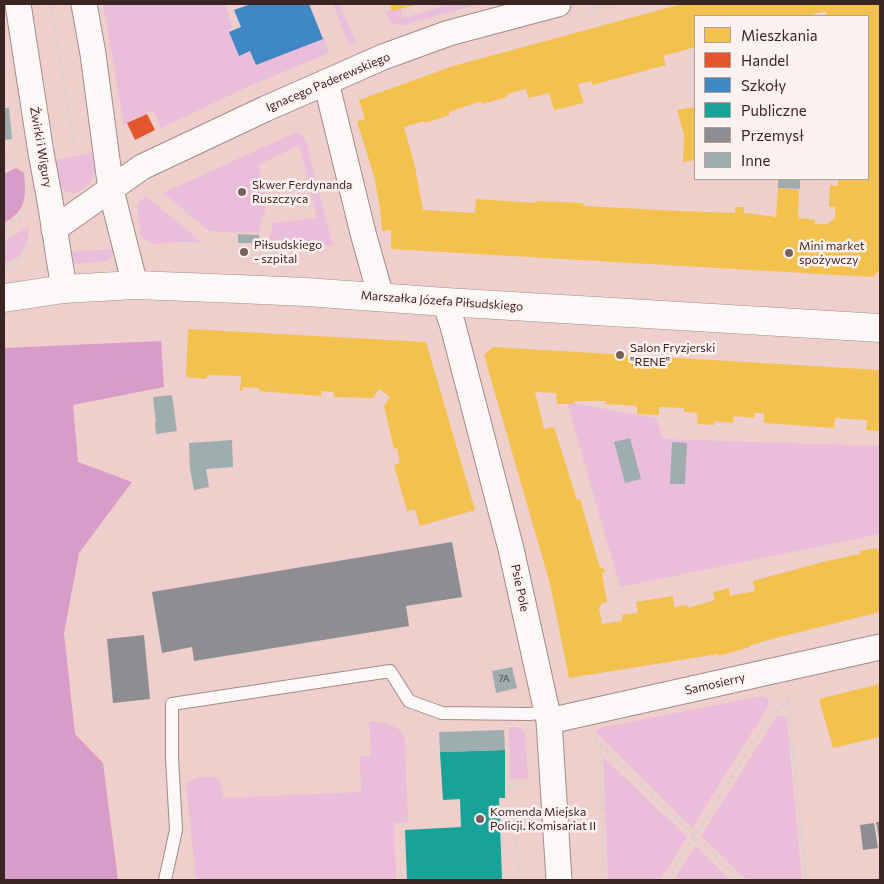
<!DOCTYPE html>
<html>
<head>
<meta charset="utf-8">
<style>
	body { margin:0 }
	#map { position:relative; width:884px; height:884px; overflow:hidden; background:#eecfcc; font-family:Commissioner,sans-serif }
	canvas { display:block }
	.frame { position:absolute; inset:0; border:5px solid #3a2522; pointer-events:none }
	.legend { position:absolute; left:694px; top:15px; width:175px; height:165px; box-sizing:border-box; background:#fef2f0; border:1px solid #b0a09e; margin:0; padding:6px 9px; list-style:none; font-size:15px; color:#3a2522 }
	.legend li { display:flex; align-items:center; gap:10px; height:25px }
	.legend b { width:25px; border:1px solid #b0a09e }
</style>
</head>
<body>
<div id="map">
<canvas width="884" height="884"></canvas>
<div class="frame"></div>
<ul class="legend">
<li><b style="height:14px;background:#f2c14e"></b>Mieszkania</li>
<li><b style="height:14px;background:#e4572e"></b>Handel</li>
<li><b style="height:14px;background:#3f88c5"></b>Szkoły</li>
<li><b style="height:14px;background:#17a398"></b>Publiczne</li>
<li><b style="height:14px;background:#8d8d92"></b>Przemysł</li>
<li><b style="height:14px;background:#9fadaf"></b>Inne</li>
</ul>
</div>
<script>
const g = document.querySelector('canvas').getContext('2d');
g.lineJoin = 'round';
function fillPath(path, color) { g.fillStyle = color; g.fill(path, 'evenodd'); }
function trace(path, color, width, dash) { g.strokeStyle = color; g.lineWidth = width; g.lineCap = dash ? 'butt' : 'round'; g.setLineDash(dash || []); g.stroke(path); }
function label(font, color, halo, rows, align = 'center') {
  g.font = font + ' Commissioner,sans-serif'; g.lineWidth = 5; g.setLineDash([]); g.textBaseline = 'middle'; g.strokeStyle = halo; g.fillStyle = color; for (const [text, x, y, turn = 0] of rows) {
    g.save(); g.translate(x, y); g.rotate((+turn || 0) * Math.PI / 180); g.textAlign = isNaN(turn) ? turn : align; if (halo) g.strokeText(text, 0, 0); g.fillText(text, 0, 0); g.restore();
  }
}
const green = new Path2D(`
	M103 4H225L233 28 229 30 238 54 250 50 256 64 324 37 329 53 247 87 161 128 153 110 124 125Z
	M333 4H339L356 42 349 45Z
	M441 4H480L404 25C394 26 388 21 386 11L400 7 403 18 441 7Z
	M297 132 303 136 306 142 333 246 268 247 273 223 317 218 299 145 258 165 265 194V210L258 233 209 231 163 193Z
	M93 152 95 172 88 186 73 194C56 190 58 175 55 160Z
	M147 197 201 242H176L154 244 143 238 140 231 137 207 141 200Z
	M29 226C28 243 23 260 4 263V242Z
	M112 249 113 254 107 261 76 264 71 260 67 252Z
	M567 402 656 418 663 439 880 446V534L620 587Z
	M762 696 768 698 769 705 692 828 596 732 599 728Z
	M781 715 786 717 787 721 802 880H747L701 836 775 719 778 716Z
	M374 721C387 723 401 725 405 740L408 822 394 823 396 880H196L186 784 199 777H215L221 782 223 798 361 792 360 759 362 756H371L369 722Z
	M509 727H516L525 732 528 777 527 779H510Z
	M603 757 687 837 660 880H608Z
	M695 846 730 880H674Z`);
const forest = new Path2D(`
	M16 168 24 173C26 199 27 209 4 223V174Z
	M161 341 164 387 73 405 78 462 132 482 79 553 64 633 75 734 103 763 118 880H4V348Z`);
const homes = new Path2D(`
	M390 4H417L392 11Z
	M682 4H880V270L873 277 391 249V230L382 231 380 208 374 176 357 121 365 119 359 100 453 66ZM825 11 827 16H868V179H838V186L830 185 829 207H835V218L827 224H815V220L799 218 798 212 799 190 778 188 776 217 744 213V207H735V213L679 211 584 206 583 203 536 201 535 203 476 199 475 213 423 210 415 167 404 127 424 121 425 123 450 115 449 112 481 101 482 104 507 97V94L526 89 529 98 549 93 554 110 584 103 578 84 592 81V85L666 65 663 56 695 47V16H807Z
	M695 107V160L683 162 684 135 677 110Z
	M188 329 426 342 475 510 420 526 415 509 407 511 394 465 400 463 397 448 394 449 384 406 390 397 379 389 373 398 336 397 333 396 334 392 322 391 321 396 259 391V388L243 387 242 391H240L241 376 207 375V379L186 377Z
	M493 347 880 370V431L866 430 867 420 835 418 834 428 764 423V413H754V418L734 416 733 423 714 421V425L697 424 698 413 686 412H684V408L659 407V415L637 414V406L606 404V401H574V404H557L556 393 535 392 544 429 554 427 577 500 580 499 600 568 603 567 605 572 602 573 607 602 602 603 599 608 602 624 622 621V615L638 613 636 602 673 596 674 607 687 605 688 608 715 600 713 592 729 588 730 596 755 591 753 581 827 561 860 554V551L876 548 877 550 880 549V612L768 640 749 646 750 647 719 656 718 654 569 678 550 584 484 355Z
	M880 684V737L833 748 819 699Z`);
const shops = new Path2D(`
	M147 114 155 130 135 140 127 123Z`);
const schools = new Path2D(`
	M248 4H309L323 39 256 65 250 51 239 56 229 32 241 27 234 10 248 5Z`);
const public = new Path2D(`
	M505 750V798H499L502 880H407L405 830 461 827 460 799 443 800 440 752Z`);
const industry = new Path2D(`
	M452 542 462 597 406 606 409 626 194 661 192 647 162 653 152 592Z
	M144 635 150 699 113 703 107 639Z
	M876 822H880V838H879Z
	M874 823 878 848 863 850 860 825Z`);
const building = new Path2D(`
	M4 108H9L12 139 4 140Z
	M778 179H800V189L778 188Z
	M238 234 259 235V243H238Z
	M172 395 177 431 156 434 155 422H156L153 397Z
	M630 438 641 479 625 483 614 442Z
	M232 440 233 467 206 469 209 487 194 490 190 469 189 443Z
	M672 442 687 443 685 484H670Z
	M512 667 517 688 496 693 492 671Z
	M504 730 505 750 440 752 439 732Z`);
const path = new Path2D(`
	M51 4 74 147
	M584 12 612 4
	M4 159 11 163
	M4 166 15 162
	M4 227 26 214
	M189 250 288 254
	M6 267 15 264 29 244
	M788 699 806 880
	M595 738 600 743 604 880
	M600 743 739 880
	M505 786 526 784
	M501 853 518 852
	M521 880 519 878 518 872 516 830 524 817 528 814
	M667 880 760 732 790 696`);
const service = new Path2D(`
	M165 880 176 830 172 758V704L390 671 409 701 442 713 530 714 547 712`);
const minor = new Path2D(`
	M18 4 41 153 50 201 64 289
	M84 4 93 54 111 190 135 285
	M326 82 363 233 381 297
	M54 229 142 167 265 109 383 57 449 33 558 4
	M445 302 453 326 511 549 549 721 559 880
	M549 721 880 647`);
const tertiary = new Path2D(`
	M4 298 64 289 135 285 239 289 306 292 445 302 880 328`);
const markers = [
	[242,192,5,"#79605e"],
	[244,252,5,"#79605e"],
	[789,253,5,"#79605e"],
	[620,355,5,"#79605e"],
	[480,819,5,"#79605e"]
];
const numberNames = [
	["7A",504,679]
];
const streetNames = [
	["Ignacego Paderewskiego",328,82,-23],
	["Żwirki i Wigury",41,147,80],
	["Marszałka Józefa Piłsudskiego",442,301,4],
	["Psie Pole",520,588,78],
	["Samosierry",715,684,-13]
];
const poiNames = [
	["Skwer Ferdynanda",252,185],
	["Ruszczyca",252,199],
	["Piłsudskiego",254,245],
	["- szpital",254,259],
	["Mini market",799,246],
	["spożywczy",799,260],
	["Salon Fryzjerski",630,348],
	["\"RENE\"",630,362],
	["Komenda Miejska",490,812],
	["Policji. Komisariat II",490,826]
];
fillPath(green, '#eabdda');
fillPath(forest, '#d79cc8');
fillPath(homes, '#f2c14e');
fillPath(shops, '#e4572e');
fillPath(schools, '#3f88c5');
fillPath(public, '#17a398');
fillPath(industry, '#8d8d92');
fillPath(building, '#9fadaf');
trace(service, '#a28b89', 14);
trace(minor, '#a28b89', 27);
trace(tertiary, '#a28b89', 29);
trace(path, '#dad1cf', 3, [4, 4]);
trace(service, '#fcf8f7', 12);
trace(minor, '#fcf8f7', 25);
trace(tertiary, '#fcf8f7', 28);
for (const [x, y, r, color] of markers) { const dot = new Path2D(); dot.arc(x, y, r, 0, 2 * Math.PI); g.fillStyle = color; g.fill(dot); trace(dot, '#fef2f0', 2); }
label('10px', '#534745', null, numberNames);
label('12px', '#3a2522', '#fef2f0', streetNames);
label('12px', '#3a2522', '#fef2f0', poiNames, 'left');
</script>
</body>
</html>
